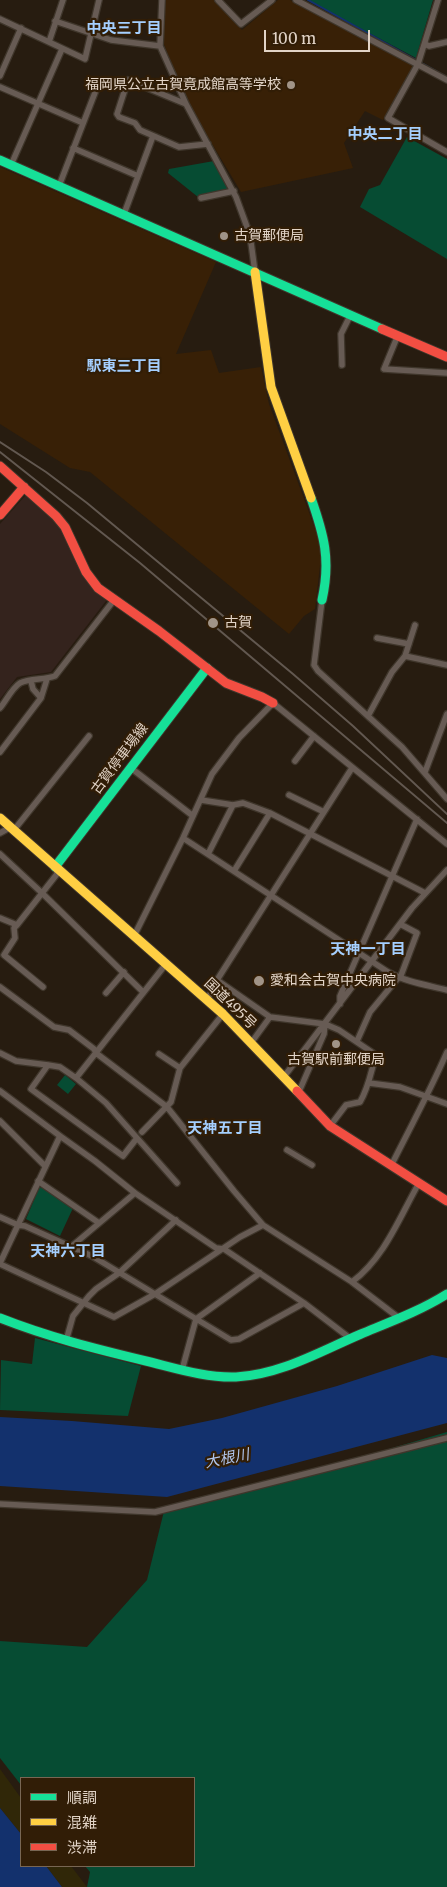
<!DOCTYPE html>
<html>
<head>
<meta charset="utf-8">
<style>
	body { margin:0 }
	#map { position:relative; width:447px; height:1887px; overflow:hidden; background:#271c10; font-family:Merriweather,"Noto Sans JP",serif }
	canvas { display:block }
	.legend { position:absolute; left:20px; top:1777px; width:175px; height:90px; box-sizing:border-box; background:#311d06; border:1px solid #786653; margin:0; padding:6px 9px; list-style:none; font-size:15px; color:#e2d4c7 }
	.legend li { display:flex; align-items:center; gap:10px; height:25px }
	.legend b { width:25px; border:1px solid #786653 }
	.scale { position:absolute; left:264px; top:30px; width:106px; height:22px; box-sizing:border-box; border:2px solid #e2d4c7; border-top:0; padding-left:6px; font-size:15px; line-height:18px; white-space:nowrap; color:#e2d4c7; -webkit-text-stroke:4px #311d06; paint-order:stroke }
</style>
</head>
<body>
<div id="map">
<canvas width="447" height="1887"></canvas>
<ul class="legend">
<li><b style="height:6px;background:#16e098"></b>順調</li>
<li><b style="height:6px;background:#ffcf43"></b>混雑</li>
<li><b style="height:6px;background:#f24e42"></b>渋滞</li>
</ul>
<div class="scale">100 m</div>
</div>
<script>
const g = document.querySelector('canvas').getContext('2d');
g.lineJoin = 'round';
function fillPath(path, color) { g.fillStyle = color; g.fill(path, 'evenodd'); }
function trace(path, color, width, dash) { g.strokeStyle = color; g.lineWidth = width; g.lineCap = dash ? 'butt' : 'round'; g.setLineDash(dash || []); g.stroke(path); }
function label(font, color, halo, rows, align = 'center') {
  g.font = font + ' Merriweather,"Noto Sans JP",serif'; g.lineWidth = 4.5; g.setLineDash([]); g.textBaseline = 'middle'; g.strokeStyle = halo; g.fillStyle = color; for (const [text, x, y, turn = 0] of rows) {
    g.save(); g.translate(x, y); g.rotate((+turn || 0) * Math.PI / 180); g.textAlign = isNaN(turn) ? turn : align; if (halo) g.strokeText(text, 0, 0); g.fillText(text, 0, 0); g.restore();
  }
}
const commercial = new Path2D(`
	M25 496H30L54 519 64 531 105 597 106 601 51 672 17 677 0 699V524Z`);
const built = new Path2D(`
	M164 0H215L242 30 278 0H290L413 66 383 120 365 111 344 143 353 168 241 192 188 104 163 42Z
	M0 167 216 262 176 354 211 350 219 373 261 367 269 404 317 534 321 557 315 609 304 616 289 634 90 472 70 468 0 424Z`);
const green = new Path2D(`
	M307 0H433L416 58Z
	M407 137 447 159V259L360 207 369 189 380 185Z
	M214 161 229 190 198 197 168 173 169 169Z
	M65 1075 76 1084 68 1094 57 1085Z
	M42 1187 73 1208 60 1236 26 1219 39 1188Z
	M35 1338 141 1366 128 1416 0 1410 1 1360 32 1364Z
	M447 1432V1887H87L90 1872 85 1866H194V1778H21V1785L0 1758V1641L87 1647 147 1580 165 1507 235 1494Z`);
const sand = new Path2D(`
	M0 1769 21 1798V1834L0 1808Z
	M46 1866H71L87 1887H62Z`);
const water = new Path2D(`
	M432 1355 447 1358V1423L167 1497 0 1486V1417L72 1421 169 1429 222 1418 337 1386Z
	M0 1808 21 1834V1866H46L62 1887H0Z`);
const stream = new Path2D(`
	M308 0 445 76`);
const street = new Path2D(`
	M162 0 160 46 186 104 236 197 250 235 255 272
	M218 0 241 24 272 0
	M296 0 447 80
	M438 0 418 64 388 118 447 152
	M0 19 85 59 99 0
	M55 21 111 40 160 46
	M49 42 63 0
	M425 44 429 46 447 42
	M0 76 21 28
	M0 87 83 123
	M186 104 128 80 117 114 119 117 135 123 140 130 179 147 208 144
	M73 148 138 176
	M11 165 62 49
	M59 186 96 90
	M201 198 234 191
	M124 214 153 136
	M398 335 384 369 447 373
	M342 365 341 334 351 314
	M322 600 314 665 318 671 402 747 447 799
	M377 638 409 644
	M405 656 415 625
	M31 681 33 689 41 698
	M0 708C6 701 12 688 20 683 30 678 44 680 55 676L114 600
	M368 716 392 672 405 656 447 665
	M0 752 41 698 47 679
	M295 761 314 736
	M131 768 193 816
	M425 772 447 714
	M289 795 324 812
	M201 800 233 805 243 803 270 813 425 893
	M14 830 89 736
	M0 833 11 827
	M183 838 388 972C406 982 427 985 447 990
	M0 854 42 893 143 992
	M208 854 233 805
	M234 871 270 813
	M0 918 17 925 57 874 56 869
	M17 925 14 928 15 938 4 955 43 987
	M134 936 183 838 212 774 239 738 273 703 447 844
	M400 978 417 933 400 924
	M217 980 270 1017 325 1024 339 1030 376 1055C371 1071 369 1087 360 1102L346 1105 330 1126
	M0 987 54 1027 69 1030 94 1049 96 1053 167 1107 234 1191 263 1225 352 1282 399 1318
	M106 993 124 972
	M207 1000 217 980 352 768
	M340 1004V996L417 819
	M357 1041 370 1012 398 978
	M251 1043 270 1017
	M0 1053 16 1061 48 1065
	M159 1054 180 1068
	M48 1065 60 1067 76 1078 106 1103 137 1138 123 1156 31 1089Z
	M76 1078 166 964
	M283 1078 412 908 447 870
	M369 1083 400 1087 447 1104
	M0 1091 60 1136 0 1263
	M298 1094 324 1034 325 1024
	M0 1121 45 1166
	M142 1132 171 1102 180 1068 223 1014
	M60 1136 95 1161 135 1193
	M137 1138 177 1183
	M287 1150 312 1165
	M391 1166C410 1128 430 1091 447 1052
	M38 1181 99 1223
	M0 1217 18 1225 25 1226 92 1256 231 1340 239 1339 304 1303 224 1249 216 1248 135 1193 72 1246
	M0 1264 114 1317 155 1294 240 1237 263 1225
	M352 1282C385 1257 399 1218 419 1183
	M304 1303 351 1339
	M66 1341 73 1316 89 1296 96 1289 119 1273 176 1220
	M182 1370 196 1319 260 1273
	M0 1504 155 1512 447 1438`);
const fast = new Path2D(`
	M0 160 382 329
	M311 498C324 535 331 560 322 600
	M55 867 207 668
	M0 1318C48 1337 96 1349 146 1361 175 1368 205 1378 236 1377 280 1375 321 1351 361 1334 390 1322 420 1311 447 1294`);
const slow = new Path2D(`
	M255 272 271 387 311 498
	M0 818 223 1014 297 1091`);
const jam = new Path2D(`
	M382 329 447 357
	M0 466 56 516 65 527 86 572 98 588 159 631 226 683 262 697 273 703
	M0 515 24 487
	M297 1091 330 1126 447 1201`);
const rail = new Path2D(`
	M0 442 46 472 87 503 293 674 353 726 447 814
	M0 452 140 563 447 823`);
const markers = [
	[291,85,5,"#a19487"],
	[224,236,5,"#a19487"],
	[213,623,6,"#a19487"],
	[259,981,6,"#a19487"],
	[336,1044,5,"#a19487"]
];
const poiNames = [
	["福岡県公立古賀竟成館高等学校",281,85,"right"],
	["古賀郵便局",234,236],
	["古賀",224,623],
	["愛和会古賀中央病院",270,981],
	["古賀駅前郵便局",336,1060,"center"]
];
const streetNames = [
	["古賀停車場線",120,759,-53],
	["国道495号",230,1004,44]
];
const neighbourhoodNames = [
	["中央三丁目",124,29],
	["中央二丁目",385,135],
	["駅東三丁目",124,367],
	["天神一丁目",368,950],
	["天神五丁目",225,1129],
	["天神六丁目",68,1252]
];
const waterNames = [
	["大根川",227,1459,-11]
];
fillPath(commercial, '#34231d');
fillPath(built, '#382006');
fillPath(green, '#064c33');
fillPath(sand, '#302708');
fillPath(water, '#13316d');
trace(stream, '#13316d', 2);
trace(street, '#3f362b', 8);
trace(fast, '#3f362b', 11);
trace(slow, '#3f362b', 11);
trace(jam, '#3f362b', 11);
trace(street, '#675b54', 5.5);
trace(fast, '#16e098', 9);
trace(slow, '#ffcf43', 9);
trace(jam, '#f24e42', 9);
trace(rail, '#625850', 2);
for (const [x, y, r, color] of markers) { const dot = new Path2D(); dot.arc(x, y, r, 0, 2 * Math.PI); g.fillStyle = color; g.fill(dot); trace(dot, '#311d06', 2); }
label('14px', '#e2d4c7', '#311d06', poiNames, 'left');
label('14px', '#e2d4c7', '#311d06', streetNames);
label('bold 15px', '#a5cffe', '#311d06', neighbourhoodNames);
label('italic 15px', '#b0c6ee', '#311d06', waterNames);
</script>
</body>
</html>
